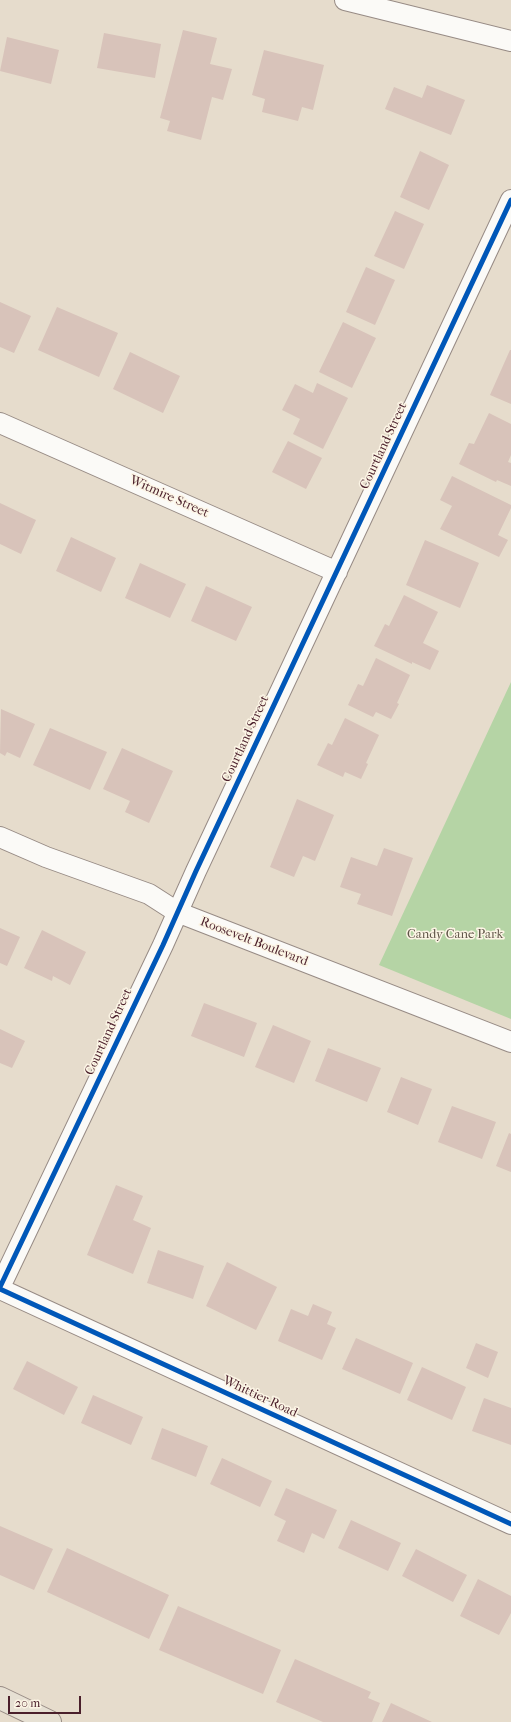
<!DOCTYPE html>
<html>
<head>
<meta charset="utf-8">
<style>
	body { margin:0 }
	#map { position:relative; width:511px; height:1722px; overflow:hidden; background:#e6dccc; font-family:"IM FELL French Canon",serif }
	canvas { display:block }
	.scale { position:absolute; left:8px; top:1696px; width:73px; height:18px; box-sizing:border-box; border:2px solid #4a1f2b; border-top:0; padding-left:5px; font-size:12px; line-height:14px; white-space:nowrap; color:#4a1f2b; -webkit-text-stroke:3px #fcf5e5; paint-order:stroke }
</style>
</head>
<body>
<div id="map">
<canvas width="511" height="1722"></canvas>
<div class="scale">20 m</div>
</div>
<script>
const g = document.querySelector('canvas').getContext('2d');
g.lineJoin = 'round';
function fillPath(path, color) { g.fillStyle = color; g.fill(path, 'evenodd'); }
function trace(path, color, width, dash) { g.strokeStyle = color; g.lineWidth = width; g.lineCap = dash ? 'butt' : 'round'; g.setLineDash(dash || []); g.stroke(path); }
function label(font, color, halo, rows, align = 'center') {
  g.font = font + ' "IM FELL French Canon",serif'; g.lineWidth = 3; g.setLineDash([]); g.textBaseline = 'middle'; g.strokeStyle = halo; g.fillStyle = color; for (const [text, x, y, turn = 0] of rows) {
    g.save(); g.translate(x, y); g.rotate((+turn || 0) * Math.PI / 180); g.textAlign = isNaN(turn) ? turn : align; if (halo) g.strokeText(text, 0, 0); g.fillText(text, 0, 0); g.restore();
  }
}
const green = new Path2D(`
	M511 682V1019L379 965Z`);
const building = new Path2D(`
	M183 30 217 38 210 64 232 69 223 100 212 97 201 140 167 131 170 121 160 118Z
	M104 33 161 44 155 78 97 68Z
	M7 37 59 50 51 84 0 71Z
	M264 50 324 65 313 110 302 107 298 121 262 112 265 99 252 95Z
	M427 85 465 100 451 135 385 109 394 87 422 98Z
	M420 151 449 165 429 210 400 197Z
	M395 211 424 224 404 269 374 256Z
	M366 267 395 280 375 325 346 312Z
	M0 302 31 316 14 353 0 347Z
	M57 307 118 333 99 377 38 350Z
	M343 322 376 338 352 388 319 372Z
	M510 350H511V404L490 395Z
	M130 352 180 376 163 413 113 389Z
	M317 383 348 398 323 449 293 434 300 419 282 410 295 384 313 393Z
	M489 413 511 424V455L508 462 511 463V486L497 480 496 482 459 464 469 443 474 444Z
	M288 441 322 458 306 489 272 472Z
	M452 476 511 505V508L498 535 508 540 499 557 440 529 452 506 440 500Z
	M0 503 36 520 21 554 0 544Z
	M71 537 116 558 101 592 56 571Z
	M425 540 479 563 460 608 406 585Z
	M140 563 186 584 170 618 125 598Z
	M206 586 252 607 236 641 191 621Z
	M404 595 438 612 423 643 439 651 430 670 412 662V664L374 646 385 624 389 626Z
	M376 658 410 675 397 703 399 704 391 719 376 712 373 717 348 705 358 684 363 686Z
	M1 709 35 724 20 758 7 752 5 756 0 753Z
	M345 718 379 735 366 763 368 764 361 779 345 772 343 777 317 765 328 743 332 745Z
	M50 728 107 752 90 790 33 765Z
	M122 748 173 771 149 823 125 812 130 801 103 789Z
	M297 799 334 815 315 861 303 856 294 877 270 867Z
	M384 848 413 858 392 916 357 904 361 894 340 887 351 857 377 866Z
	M0 928 20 937 7 966 0 963Z
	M42 930 86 952 70 985 53 976 52 981 24 968Z
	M204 1003 257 1023 244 1057 191 1036Z
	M273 1025 311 1041 294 1083 255 1067Z
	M0 1029 25 1041 12 1068 0 1063Z
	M328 1048 381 1068 367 1102 315 1081Z
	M401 1077 432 1089 418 1125 387 1112Z
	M452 1106 496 1122 482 1159 438 1142Z
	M509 1133 511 1134V1172L496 1166Z
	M116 1185 143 1196 133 1220 151 1228 133 1274 87 1255Z
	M158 1250 204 1266 193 1299 147 1283Z
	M227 1262 277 1287 256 1330 206 1306Z
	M313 1304 332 1312 327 1324 336 1328 322 1360 278 1341 291 1309 308 1316Z
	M356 1338 413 1363 400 1394 342 1369Z
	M476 1343 498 1352 488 1378 466 1368Z
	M27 1361 78 1387 64 1415 13 1389Z
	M422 1367 466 1387 452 1420 407 1400Z
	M93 1395 143 1417 131 1445 81 1423Z
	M484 1398 511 1408V1445L472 1431Z
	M162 1428 208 1446 196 1477 151 1459Z
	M222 1458 272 1481 260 1507 210 1484Z
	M286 1488 337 1510 324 1539 312 1533 304 1553 277 1541 286 1521 274 1515Z
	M351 1520 401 1543 388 1571 338 1548Z
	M0 1526 53 1549 34 1590 0 1575Z
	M67 1548 169 1595 149 1639 47 1592Z
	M416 1549 467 1575 453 1602 402 1576Z
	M478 1579 511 1596V1613L499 1635 460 1616Z
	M178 1606 281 1650 263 1694 159 1650Z
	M295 1659 371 1692 368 1698 380 1703 372 1722H323L276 1702Z
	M391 1703 432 1722H382Z`);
const minor = new Path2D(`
	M345 0 511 41
	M0 423 337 572
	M0 837 46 857 149 894 177 912 511 1042
	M0 1287 163 945 196 871 511 200
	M0 1289 511 1524`);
const primary = new Path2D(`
	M0 1698 50 1722`);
const cycleway = new Path2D(`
	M0 1287 163 945 196 871 511 200
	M0 1289 511 1524`);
const streetNames = [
	["Courtland Street",384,446,-65],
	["Witmire Street",169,497,24],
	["Courtland Street",246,739,-65],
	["Roosevelt Boulevard",254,942,21],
	["Courtland Street",109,1032,-65],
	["Whittier Road",260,1397,25]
];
const parkNames = [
	["Candy Cane Park",455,935]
];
fillPath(green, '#b5d4a5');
fillPath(building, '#d8c3ba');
trace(minor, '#978b85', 22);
trace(primary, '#978b85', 24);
trace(minor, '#fbfaf7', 20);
trace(primary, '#e6e0d3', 22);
trace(cycleway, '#0057b8', 5);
label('13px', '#4a1f2b', '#fcf5e5', streetNames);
label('13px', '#5e5346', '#fcf5e5', parkNames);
</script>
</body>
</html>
